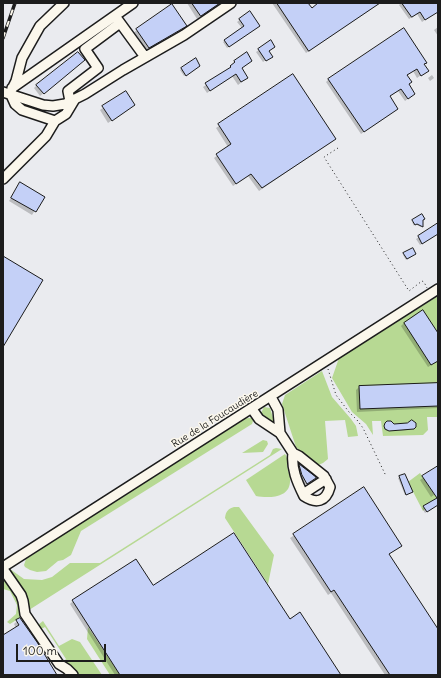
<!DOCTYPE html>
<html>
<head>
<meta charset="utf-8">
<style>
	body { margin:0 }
	#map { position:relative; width:441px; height:678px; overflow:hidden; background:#fbf7ec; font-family:Delius,sans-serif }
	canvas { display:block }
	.frame { position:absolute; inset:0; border:4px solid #1c1c1c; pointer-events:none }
	.scale { position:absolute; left:16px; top:644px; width:90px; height:18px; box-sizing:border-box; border:2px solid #1c1c1c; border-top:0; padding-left:5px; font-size:12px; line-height:14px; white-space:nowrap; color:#1c1c1c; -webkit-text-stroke:3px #fbf7ec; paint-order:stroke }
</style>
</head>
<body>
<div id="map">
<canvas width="441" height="678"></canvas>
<div class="frame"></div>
<div class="scale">100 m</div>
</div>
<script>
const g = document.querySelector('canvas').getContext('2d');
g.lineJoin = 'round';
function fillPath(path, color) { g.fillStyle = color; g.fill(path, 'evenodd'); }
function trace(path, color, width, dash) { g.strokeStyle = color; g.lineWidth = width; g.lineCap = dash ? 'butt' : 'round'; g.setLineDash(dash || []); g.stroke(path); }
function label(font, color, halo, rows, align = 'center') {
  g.font = font + ' Delius,sans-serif'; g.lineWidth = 3; g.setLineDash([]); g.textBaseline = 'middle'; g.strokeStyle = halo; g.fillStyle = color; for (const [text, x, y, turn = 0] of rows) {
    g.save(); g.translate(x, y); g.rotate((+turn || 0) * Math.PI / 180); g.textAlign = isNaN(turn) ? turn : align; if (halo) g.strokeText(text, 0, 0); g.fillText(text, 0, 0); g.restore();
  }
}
const built = new Path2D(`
	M3 3H438V675H3Z`);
const green = new Path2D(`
	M438 296V417H427L428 430 423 435 383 436 381 421H372L373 435 366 424 352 412 332 378 339 358Z
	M322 371 332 397 351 419 356 426 358 436 348 437 345 420 325 421 328 459 323 463 316 466 296 447 282 404 285 395Z
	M264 407 270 408 274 421 273 422H272L261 413Z
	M248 418H252L253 421 252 424 81 531 71 555 63 560 58 561 46 571 37 572 30 570 25 567 24 565 26 559 238 420Z
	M263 440 267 441 268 444 263 452 242 453Z
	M276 448 282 449 29 610 36 621H33L9 571 10 569 24 579 42 580 52 577 70 563H100L270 455 273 449Z
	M285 454C288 458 287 462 287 466 288 472 291 477 290 482 289 499 267 498 256 496L246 480Z
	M420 473 434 494 438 492V501L434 500 423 506 425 509 423 511 408 482Z
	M234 507H239L274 555 268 584 225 518C226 511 228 509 234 507Z
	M3 576 19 601 21 617 10 624 7 622 16 614 17 605 10 591 3 589Z
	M43 621 59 646 72 639 80 642 102 675H78L74 670 63 662 66 659 45 627 41 629 38 625Z
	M88 627 120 675H110L87 639Z`);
const shadow = new Path2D(`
	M187 3H222L197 19Z
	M272 3H307L311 9 320 3H380L306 53Z
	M401 3H438V11L422 22 417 14 409 19 399 5Z
	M172 6 186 26 145 51 133 33Z
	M250 12 257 27 227 48 223 42 242 28 237 22Z
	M438 27V36L434 30Z
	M274 47 268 52 270 57 263 62 256 52 259 50Z
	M84 60 40 96 34 88 37 85Z
	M195 60 198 67 184 76 180 70Z
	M235 62 247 78 238 85 232 76 207 93 203 87 228 70Z
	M424 64V73L417 78 413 71 407 76 408 84 414 94 405 101 398 91 389 97 397 109 361 134 326 82 329 79Z
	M293 75 335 139 259 191 248 176 233 186 214 158 228 147 216 128Z
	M432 75 434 78 430 81 428 78Z
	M125 92 134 105 108 123 100 110Z
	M20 184 43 197 32 215 9 201Z
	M422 220 421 227 415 224 414 226 412 222Z
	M438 224V234L420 245 416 239Z
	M404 254 414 255 406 260 403 255Z
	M404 323 438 334V361L428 367 401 326Z
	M438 384V408L357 412 356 390 359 387Z
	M386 424 394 425 414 428 409 430 387 431 384 429Z
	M299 465 315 478 305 485 300 478 297 467Z
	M438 467V492L431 497 420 480Z
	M405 475 410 493 405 495 398 478Z
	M364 489 401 546 388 555 438 631V675H385L331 593 328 595 290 538Z
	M437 499 438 505 425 513 422 508Z
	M152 586 340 675H115L70 604 73 601Z
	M17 621 56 675H3V636L16 628 14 624Z`);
const building = new Path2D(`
	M192 3H220L201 16Z
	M277 3H308L312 8 318 3H380L309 51Z
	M402 3H438V12L425 20 420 12 412 17Z
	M172 4 187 26 149 48 136 29Z
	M250 11 260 26 229 47 224 40 244 26 239 19Z
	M404 28 427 63 424 64 429 71 421 76 417 69 407 75 412 82 409 84 415 94 408 99 401 89 390 96 398 109 364 132 328 79Z
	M271 40 275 47 269 51 273 57 266 61 258 49Z
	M78 52 85 60 44 94 36 85Z
	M247 52 252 61 242 68 248 78 241 82 236 74 210 91 205 83 231 67 230 66 235 62 234 61Z
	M196 58 200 66 186 76 181 68Z
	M293 74 336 139 262 188 251 174 236 184 216 154 231 144 218 124Z
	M126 91 135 105 112 121 102 106Z
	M20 182 45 197 36 212 11 198Z
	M422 214 425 219 423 220V227L417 224 415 225 412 220Z
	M438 223V234L422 244 418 236Z
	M413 248 416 254 407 259 403 253Z
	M3 256 43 280 3 347Z
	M423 310 438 333V361L431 365 404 323Z
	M438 383V406L360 409 359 386Z
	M412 420 416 423V427L414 429 389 431 385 429 384 426 385 423 387 421H391L394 424 407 423Z
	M299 464 316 477V478L307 484 302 475Z
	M438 466V505L427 512 423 506 437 498 422 476Z
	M405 474 413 492 406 495 399 476Z
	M364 487 402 546 389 554 438 629V675H390L334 590 331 592 293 534Z
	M234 533 290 619 300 612 341 675H120L72 600 136 559 153 585Z
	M20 618 37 642 57 675H3V635L19 625 16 620Z`);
const path = new Path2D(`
	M338 148 324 157 409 291 422 281 424 282 427 288
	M328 369 336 395 349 412 357 420 363 428 386 476`);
const minor = new Path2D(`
	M118 20 145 57
	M12 88 133 3
	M12 89 16 81 22 58 40 26 64 3
	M3 92 43 105 53 106 65 104 85 94 123 70 184 35 231 3
	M11 95 15 104 22 110 55 121
	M70 101 68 91 98 68 85 49 120 23
	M3 179 46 136 55 121 66 114 75 99
	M271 397 278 410 280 433
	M252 409 259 419 280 433 293 453 299 456 324 476 330 487C326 502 316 504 304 496 297 482 291 468 293 453
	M303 494 326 479
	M3 567 438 289
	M3 569 21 595 23 601 25 614 59 664 67 669 73 675`);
const rail = new Path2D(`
	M3 38 15 3`);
const streetNames = [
	["Rue de la Foucaudière",215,419,-32]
];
fillPath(built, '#eaebef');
fillPath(green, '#b7d993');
fillPath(shadow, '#0003');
fillPath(building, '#c4d0f7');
trace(building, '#1c1c1c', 1);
trace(minor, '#1c1c1c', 12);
trace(path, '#1c1c1c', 1, [1, 3]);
trace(minor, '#fbf7ec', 9);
trace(rail, '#1c1c1c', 3.5);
trace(rail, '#fbf7ec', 2, [6]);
label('10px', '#1c1c1c', '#fbf7ec', streetNames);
</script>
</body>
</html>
